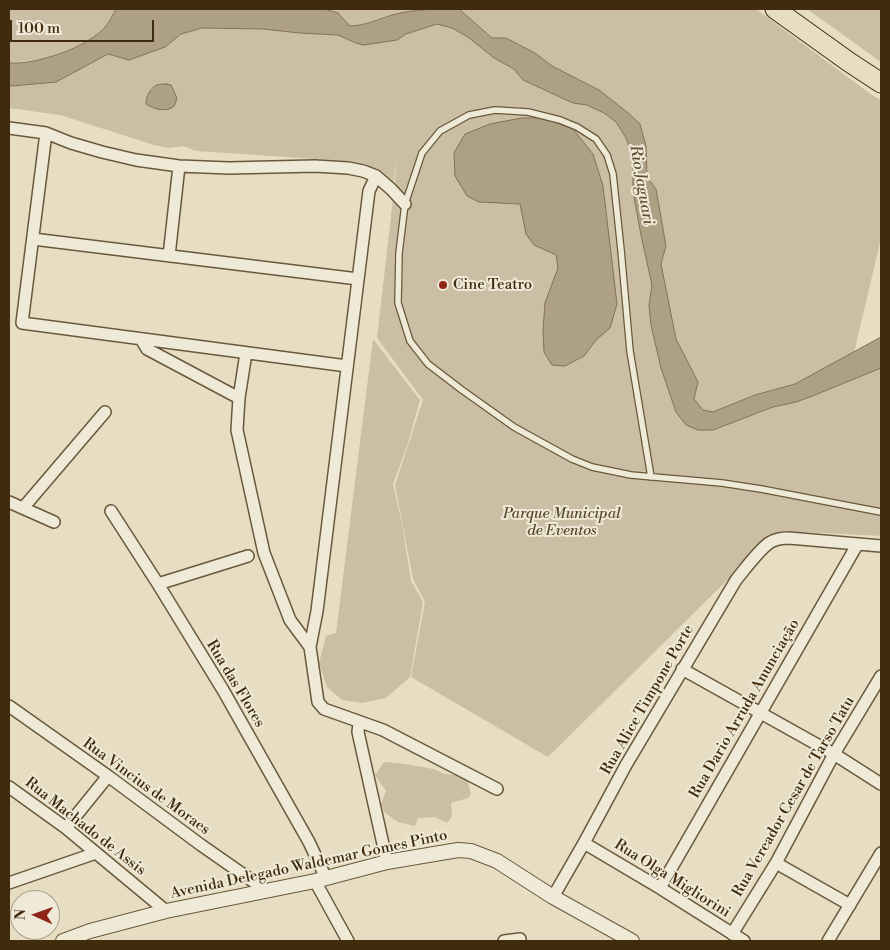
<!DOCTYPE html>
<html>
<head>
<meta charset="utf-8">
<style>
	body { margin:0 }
	#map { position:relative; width:890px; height:950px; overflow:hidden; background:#e6ddc3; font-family:"Libre Bodoni",serif }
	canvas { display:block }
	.frame { position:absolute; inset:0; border:10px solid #402b0d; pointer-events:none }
	.north { position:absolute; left:10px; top:890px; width:50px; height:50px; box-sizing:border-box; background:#efe9d8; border:1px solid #a99d87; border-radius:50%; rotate:272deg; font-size:14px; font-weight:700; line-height:20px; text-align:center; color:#402b0d }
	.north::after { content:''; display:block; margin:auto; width:18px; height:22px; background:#8f2418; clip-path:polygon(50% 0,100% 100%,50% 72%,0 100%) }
	.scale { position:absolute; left:10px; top:20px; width:144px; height:22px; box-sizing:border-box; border:2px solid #402b0d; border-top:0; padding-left:6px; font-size:15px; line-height:18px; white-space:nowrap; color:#402b0d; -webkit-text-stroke:4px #efe9d8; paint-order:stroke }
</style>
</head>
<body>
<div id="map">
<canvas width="890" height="950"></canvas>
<div class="frame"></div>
<div class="north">N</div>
<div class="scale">100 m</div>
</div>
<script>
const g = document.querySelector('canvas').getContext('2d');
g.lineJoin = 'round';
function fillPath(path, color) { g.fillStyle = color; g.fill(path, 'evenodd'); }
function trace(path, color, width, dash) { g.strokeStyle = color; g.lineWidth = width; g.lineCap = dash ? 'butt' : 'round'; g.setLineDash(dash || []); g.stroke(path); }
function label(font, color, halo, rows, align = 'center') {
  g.font = font + ' "Libre Bodoni",serif'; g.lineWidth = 4; g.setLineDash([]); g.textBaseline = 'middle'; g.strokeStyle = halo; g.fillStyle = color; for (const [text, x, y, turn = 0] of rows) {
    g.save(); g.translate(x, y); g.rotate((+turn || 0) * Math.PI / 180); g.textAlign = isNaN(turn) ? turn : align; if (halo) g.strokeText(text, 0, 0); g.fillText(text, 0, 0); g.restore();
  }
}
const green = new Path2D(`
	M9 9H116L106 26 90 40 49 58 11 63H9Z
	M324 9H424L389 15 357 26H349L338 14Z
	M459 9H756L872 95 881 100V238L854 353 795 384 755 395 713 412 703 410 694 399 698 382 676 340 661 264 666 246 656 189 647 177 646 146 535 53 506 38H492Z
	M807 9H881V62Z
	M437 24 452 28 468 37 494 58 514 69 523 80 573 103 587 105 604 113 616 122 626 138 633 157V192L641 235 652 285 649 305 686 425 760 413 772 407 796 402 810 397 881 368V536L785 531 772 536 548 757 411 677 425 602 413 579 395 485 423 400 377 338 393 199 397 157 393 184C376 170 367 166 346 161L196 151 184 146 169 148 154 145 60 115 9 108V85L13 86 56 82 108 54 129 60 165 47 181 34 202 28 263 29 299 33 339 35 356 43 397 40 406 34Z
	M373 339 420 400 407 446 393 484 402 524 411 581 423 602 410 677 386 698 362 703 342 700 327 687 319 663 326 636 336 633Z
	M384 762 406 764 433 769 445 774 463 776 468 782 471 794 468 798 451 803 452 816 447 823 435 817 418 818 415 826 398 822 384 812 381 804 386 791 375 775Z`);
const water = new Path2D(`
	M116 9H324L338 13 350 26C364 26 378 19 392 15 415 9 434 9 459 9L492 38H506L535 53 552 66 599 90 627 112 640 124 646 146 647 177 656 189 666 246 661 264 676 339 698 382 694 399 703 410 713 412 755 395 795 384 881 337V368L810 397 796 402 773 407 713 430H698L686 425 676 412 661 368 651 325 649 305 652 285 641 235 633 192V157L626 138 616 122 604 113 587 105 573 103 523 80 514 69 494 58 468 37 452 28 437 24 406 34 397 40 364 45 356 43 338 35 299 33 263 29 202 28 181 34 165 47 129 60 108 54 56 82 12 86 9 85V63C36 65 89 47 106 26 110 21 113 14 116 9Z
	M167 84 171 85 177 98C176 100 176 103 174 106 167 113 153 109 146 104 146 97 150 88 157 85 160 84 164 84 167 84Z
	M522 118H544L573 129 593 154 603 186 617 304 610 328 596 340 584 356 565 366 552 365 544 352 543 330 545 303 558 268 556 255 534 245 526 234 520 204 479 202 467 196 455 176 454 153 465 134 490 124Z`);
const service = new Path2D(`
	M651 477 630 351 621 250 613 174 607 155 596 139 577 127 560 120 528 112 495 110 469 115 440 131 422 153 405 204 399 253 398 303 410 341 428 364 462 390 514 427 572 459 592 467 631 475 722 483 761 489 881 512`);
const minor = new Path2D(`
	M9 128 46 133 71 143 102 152 136 160 179 166 229 168 315 166 348 168 363 171 376 176 391 189 405 204
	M46 133 22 323 347 366
	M376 176 369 191 317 611 310 647 318 702 324 709 383 730 497 789
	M33 239 358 279
	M169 256 179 166
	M141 339 147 349 239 398
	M246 353 239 398 237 430 264 553 290 620 310 647
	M9 502 54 522
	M23 508 105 412
	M111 511 158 584 223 690 309 842 326 878
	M158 584 248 556
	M682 669 834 754 881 784
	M9 706 108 776 201 845 267 891
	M359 723 358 732 387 862
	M9 787 66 828 166 911
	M66 828 108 776
	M584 843 660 888 744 941
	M776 863 850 905
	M315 881 348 941
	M9 883 96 853
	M660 888 857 545
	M553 897 584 843 626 765 736 580C745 569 758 551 769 543 775 539 782 538 789 538L881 546
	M732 934 776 863 834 754 881 676
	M504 941 520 939
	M828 941 881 853`);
const tertiary = new Path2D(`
	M63 941 90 931 166 911 315 881 387 862 458 850 471 851 497 861 553 897 632 941`);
const primary = new Path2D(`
	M775 9 849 62 881 83`);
const markers = [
	[443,285,5,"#8f2418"]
];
const poiNames = [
	["Cine Teatro",453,285]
];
const parkNames = [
	["Parque Municipal",562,514],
	["de Eventos",562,531]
];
const streetNames = [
	["Rua das Flores",235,684,59],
	["Rua Alice Timpone Porte",648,700,-60],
	["Rua Dario Arruda Anunciação",745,709,-60],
	["Rua Vincius de Moraes",146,787,36],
	["Rua Vereador Cesar de Tarso Tatu",794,797,-60],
	["Rua Machado de Assis",85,827,38],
	["Avenida Delegado Waldemar Gomes Pinto",309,865,-12],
	["Rua Olga Migliorini",672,879,32]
];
const waterNames = [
	["Rio Jaguari",641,185,80]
];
fillPath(green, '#cabfa4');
fillPath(water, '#aea085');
trace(water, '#827155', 1);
trace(service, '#6a583a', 8);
trace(minor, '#6a583a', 14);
trace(tertiary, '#6a583a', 16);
trace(primary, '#402b0d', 21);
trace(service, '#efe9d8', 5.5);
trace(minor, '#efe9d8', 11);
trace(tertiary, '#efe9d8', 14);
trace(primary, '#e6ddc3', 19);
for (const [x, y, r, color] of markers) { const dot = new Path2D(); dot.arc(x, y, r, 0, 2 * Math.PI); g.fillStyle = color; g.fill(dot); trace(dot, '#efe9d8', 2); }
label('15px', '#402b0d', '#efe9d8', poiNames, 'left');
label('italic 15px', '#5c492b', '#efe9d8', parkNames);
label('15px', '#402b0d', '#efe9d8', streetNames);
label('italic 16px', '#614e31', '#efe9d8', waterNames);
</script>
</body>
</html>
